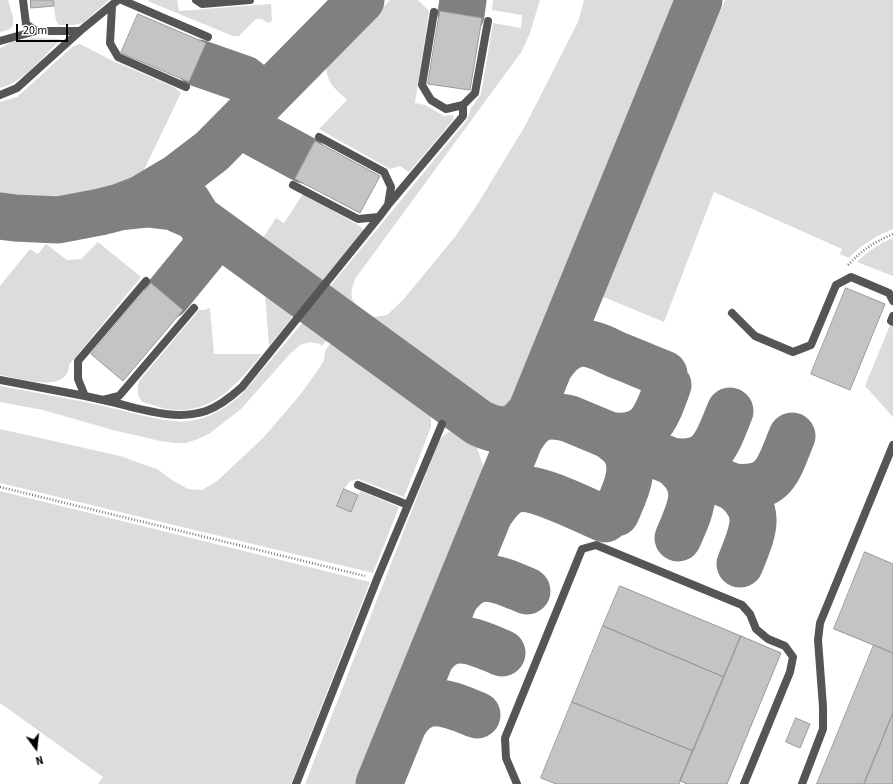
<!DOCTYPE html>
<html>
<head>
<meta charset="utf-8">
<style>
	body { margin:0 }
	#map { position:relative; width:893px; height:784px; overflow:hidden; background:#fff; font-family:"Source Sans 3",sans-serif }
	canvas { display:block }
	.north { position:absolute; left:16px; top:728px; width:40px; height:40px; -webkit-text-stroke:3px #fff; paint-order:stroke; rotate:165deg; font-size:11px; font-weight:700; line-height:16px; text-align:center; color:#000 }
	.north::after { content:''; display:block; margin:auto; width:14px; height:18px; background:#000; clip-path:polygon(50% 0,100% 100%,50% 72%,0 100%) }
	.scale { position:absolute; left:16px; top:24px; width:52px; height:18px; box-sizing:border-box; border:2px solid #000; border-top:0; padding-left:5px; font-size:12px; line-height:14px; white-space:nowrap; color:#000; -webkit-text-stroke:3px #fff; paint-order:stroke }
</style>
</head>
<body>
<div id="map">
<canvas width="893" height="784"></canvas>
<div class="north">N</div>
<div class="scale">20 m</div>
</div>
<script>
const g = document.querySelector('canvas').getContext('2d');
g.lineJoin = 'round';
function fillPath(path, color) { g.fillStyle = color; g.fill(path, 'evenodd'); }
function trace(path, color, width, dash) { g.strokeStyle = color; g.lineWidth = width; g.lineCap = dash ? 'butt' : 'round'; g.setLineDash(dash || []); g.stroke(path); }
const green = new Path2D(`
	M0 0H8L13 17V26L8 30 0 32Z
	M53 0H109L83 23 73 25H59L56 21Z
	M148 0H177L179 11 271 4 272 21 268 23 262 19H256L239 36H233L150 2Z
	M390 0H418L429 11 415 103 425 105 444 116 453 115 454 119 409 172 400 166 390 169 319 129 347 100C335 88 327 84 326 66Z
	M493 0H540L530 33 522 51 355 279C349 296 350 299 362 311V315L327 290 467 120 471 108 481 94 493 23 521 28 522 15 492 10Z
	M584 0H676L514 399C506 407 500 409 489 408L369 319 371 316 374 317 387 315 403 300 454 238 477 205 525 126 578 22Z
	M725 0H893V229C876 236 862 244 849 258L840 254 842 249 714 192 664 322 601 296Z
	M32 38 61 39C45 55 22 83 0 88V48L12 42Z
	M80 44 113 61 174 87 181 93 141 176C94 198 51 205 0 197V102L17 97 70 49 74 46Z
	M303 194 358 225 364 230 322 283H319L264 243 263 238 276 218 284 223Z
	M893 238V276L857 262C868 251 879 244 893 238Z
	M98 242 141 277 69 365C68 395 18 378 0 375V286L30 249 38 254 46 244 67 260 81 259Z
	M265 293 293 312 291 319 269 346Z
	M210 308 214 354H262C236 385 212 416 166 409 158 407 150 404 142 402 137 395 137 389 139 381L199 310H204Z
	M304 321 328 338 322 346 320 344 310 342 300 345 289 355 241 409 209 434 198 439 186 443H174L160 441 113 430 43 410 0 402V386C36 393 73 399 108 407 130 412 169 424 190 421 210 418 226 408 241 395Z
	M890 325 893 327V417L865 386Z
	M332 341 431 414V427L404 497 358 479 350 481 344 489 338 506 351 512 360 491 399 507 373 573 0 483V429L120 456 157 469 172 480 188 489 202 490 216 482 263 438 300 395 320 367 324 360 325 351Z
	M454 430 477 447 483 465 484 476 356 784H305L439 441 445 434Z
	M0 491 370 582 291 784H98L103 777 0 703Z`);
const taxiway = new Path2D(`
	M461 14 463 0
	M198 63 244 79 253 86 258 96C253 109 248 120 255 133L305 160
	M120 207 148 204 173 207 196 217 479 423C504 434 515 433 532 410
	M0 216 15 218 58 220 100 212 120 207 141 199 178 177 212 151 361 0
	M167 296 203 252 207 240 205 230 187 201
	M550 366C557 355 567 344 582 343 594 343 606 350 617 355 633 361 648 368 664 374
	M608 435C614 439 621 444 625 450 637 470 624 494 616 513
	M608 435C649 442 656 418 668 385
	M522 436C535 415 548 413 570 419L733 487C765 511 752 533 740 564
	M671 461C704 484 691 508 678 538
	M671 461C712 467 717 443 730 411
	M733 487C776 491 778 469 792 436
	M491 511C497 503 503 494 513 490 533 483 585 511 605 519
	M454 600C475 566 498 579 527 591
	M429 661C448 628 474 641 502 653
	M404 723C424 691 449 704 477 715
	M379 784 699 0`);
const building = new Path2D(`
	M31 0H53L54 6 31 8Z
	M440 11 482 18 470 90 428 84Z
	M138 14 206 43 189 82 121 53Z
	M315 141 380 176 360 213 295 179Z
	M151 283 183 310 123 381 91 354Z
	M846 288 885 304 850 390 811 374Z
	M344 489 358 495 351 512 337 506Z
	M865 552 893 564V653L834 629Z
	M620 586 741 636 724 677 603 626Z
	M603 626 724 677 693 751 572 702Z
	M741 636 781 653 727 784H687L680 781Z
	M874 645 893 653V713L864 784H817Z
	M572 702 693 751 679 784H556L541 778Z
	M893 713V784H864Z
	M796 718 810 724 800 748 786 742Z`);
const path = new Path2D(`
	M848 265C864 249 872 243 893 234
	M0 487 365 576`);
const service = new Path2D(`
	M23 0 26 24 36 31H80
	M122 0 208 37
	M196 0 202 4 250 0
	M112 6 110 43 118 57 186 87
	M434 12 422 85 431 100 446 109 463 105 475 93 488 21
	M0 41 36 31
	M0 95 17 88 80 31 118 0
	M293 185 358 219 379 217 388 205 391 187 384 172 319 137
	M388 205 463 116V105
	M146 281 78 361V379L85 396 103 400 119 396 194 308
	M732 313 755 336 793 352 811 345 836 285 851 277 889 293 893 301
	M893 316 891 321 893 322
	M0 380 85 396
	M103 400C136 407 173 422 206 411 220 406 232 396 242 387L379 217
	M358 485 408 505
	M296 784 377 579 442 424
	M517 784 506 758 505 738 582 549 596 545 742 605 750 614 756 629 768 639 785 646 793 657 790 672 744 784
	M802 784 823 729V707L818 640 820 623 893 445`);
fillPath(green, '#dcdcdc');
trace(taxiway, '#808080', 47);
fillPath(building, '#c4c4c4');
trace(building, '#999', 1);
trace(path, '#777', 2.5, [1, 2]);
trace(service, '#555', 8);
</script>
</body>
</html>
